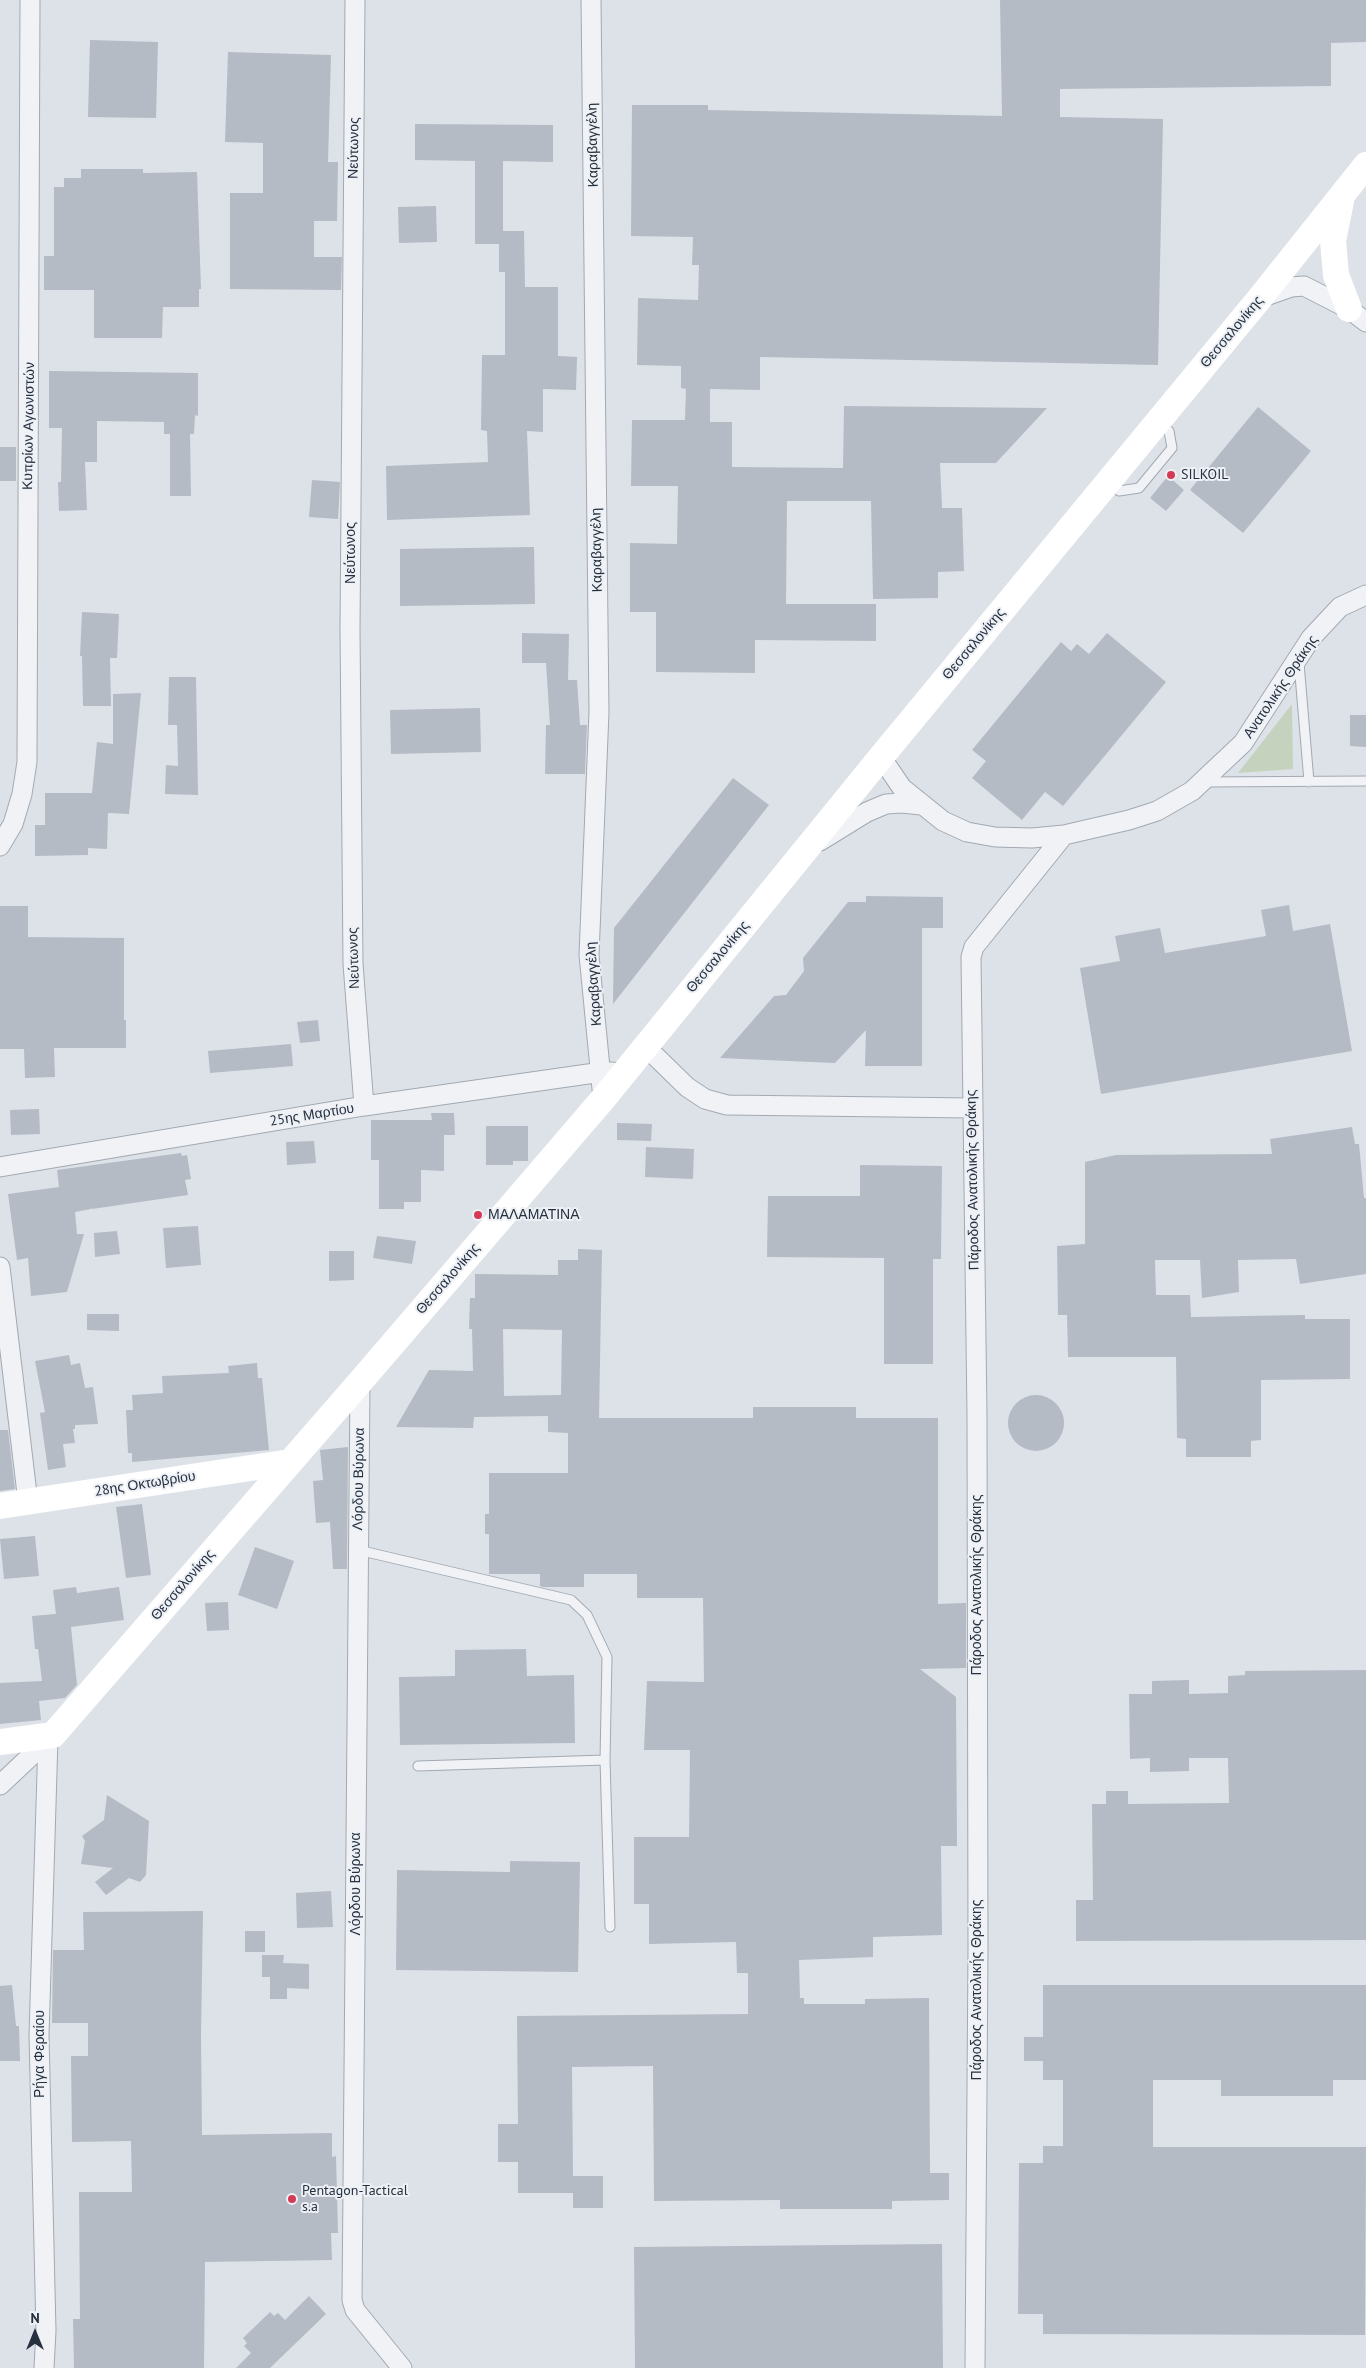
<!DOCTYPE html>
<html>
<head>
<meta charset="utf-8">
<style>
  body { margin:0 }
  #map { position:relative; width:1366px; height:2368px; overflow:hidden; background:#dde2e8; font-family:"PT Sans",sans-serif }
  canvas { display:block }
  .north { position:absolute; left:10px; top:2308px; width:50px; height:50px; -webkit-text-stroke:4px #edf1f6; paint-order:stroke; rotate:0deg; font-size:14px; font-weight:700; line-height:20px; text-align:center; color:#26303f }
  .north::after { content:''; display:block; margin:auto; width:18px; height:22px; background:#26303f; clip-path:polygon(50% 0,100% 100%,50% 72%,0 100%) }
</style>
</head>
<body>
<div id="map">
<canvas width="1366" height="2368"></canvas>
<div class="north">N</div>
</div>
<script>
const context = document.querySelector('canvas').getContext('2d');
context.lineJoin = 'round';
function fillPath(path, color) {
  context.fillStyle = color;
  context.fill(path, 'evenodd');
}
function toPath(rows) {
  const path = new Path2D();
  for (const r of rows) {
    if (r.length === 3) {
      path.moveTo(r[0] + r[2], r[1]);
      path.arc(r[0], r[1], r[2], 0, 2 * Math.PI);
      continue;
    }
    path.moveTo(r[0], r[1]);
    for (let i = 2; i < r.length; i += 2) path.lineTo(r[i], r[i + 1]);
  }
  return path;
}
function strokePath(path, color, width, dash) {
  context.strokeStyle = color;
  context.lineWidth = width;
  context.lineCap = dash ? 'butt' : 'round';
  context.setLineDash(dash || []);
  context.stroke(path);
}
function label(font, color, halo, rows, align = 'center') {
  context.font = font + ' "PT Sans",sans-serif';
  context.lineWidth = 4;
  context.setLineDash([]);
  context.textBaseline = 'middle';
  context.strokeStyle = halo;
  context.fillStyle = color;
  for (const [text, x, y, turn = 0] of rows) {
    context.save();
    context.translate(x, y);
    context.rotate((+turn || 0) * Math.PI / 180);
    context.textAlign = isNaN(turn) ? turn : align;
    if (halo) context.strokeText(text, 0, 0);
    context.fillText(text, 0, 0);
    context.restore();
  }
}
fillPath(toPath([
  [1292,704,1293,769,1238,773]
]), '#c4d2be');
fillPath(toPath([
  [1000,0,1366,0,1366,42,1331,43,1331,86,1060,89,1060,117,1163,119,1158,365,760,357,760,390,710,389,710,422,732,422,732,467,843,468,844,406,1047,408,996,463,940,463,942,508,962,508,964,571,938,572,938,598,873,599,871,501,787,501,786,604,876,604,876,641,755,640,755,673,656,672,656,612,630,612,630,543,677,544,678,486,631,486,632,420,685,420,686,389,681,388,681,366,637,365,638,298,698,300,699,265,692,265,693,237,631,236,632,105,708,105,708,110,1002,116],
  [90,40,158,42,156,118,88,117],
  [228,52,331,55,328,162,338,162,337,221,314,221,314,257,342,257,341,290,230,289,230,193,263,193,263,143,225,142],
  [415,124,553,125,553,162,503,161,503,231,524,231,525,287,558,287,558,356,577,357,576,390,543,389,543,432,527,431,530,515,387,520,386,466,488,462,487,431,481,430,482,355,505,355,505,272,499,272,499,244,475,244,475,161,415,160],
  [81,169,143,169,143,173,197,172,201,289,199,289,199,307,163,307,162,338,94,338,94,290,44,290,44,256,54,256,54,187,64,187,64,178,81,178],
  [436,206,437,242,399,243,398,207],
  [49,371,198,373,198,416,195,415,194,434,190,434,191,496,170,496,170,434,164,434,164,422,97,421,97,462,85,462,87,510,59,511,58,482,61,482,62,428,49,428],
  [1258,407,1311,451,1243,533,1190,490],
  [0,447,16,447,16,481,0,481],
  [1168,476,1184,490,1166,511,1150,498],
  [312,480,340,482,338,519,309,517],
  [534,547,535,604,400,606,400,549],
  [82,612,119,614,117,658,110,658,111,706,83,706,82,656,80,656],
  [522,633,569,634,568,680,577,680,580,725,587,725,585,774,545,774,546,725,550,725,546,663,522,663],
  [1107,633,1166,682,1063,806,1045,792,1022,820,972,778,986,761,972,750,1061,642,1071,651,1077,644,1089,654],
  [169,677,196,677,198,795,165,794,166,765,178,766,177,725,168,725],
  [141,693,129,814,108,813,107,849,88,848,88,855,35,856,35,825,45,825,45,793,92,793,97,742,113,744,113,694],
  [480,708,481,752,391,754,390,710],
  [1350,715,1366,715,1366,747,1350,746],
  [733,778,769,805,613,1004,614,928],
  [866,896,943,897,943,928,922,928,922,1066,865,1066,866,1030,835,1063,720,1058,774,996,786,995,804,971,803,958,848,902,866,902],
  [1289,905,1293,931,1330,924,1352,1051,1101,1094,1080,968,1120,961,1115,936,1160,928,1165,953,1266,936,1261,910],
  [0,906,28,906,28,937,124,938,124,1020,126,1020,126,1048,54,1048,55,1077,25,1078,24,1049,0,1049],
  [318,1020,320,1041,300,1043,297,1022],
  [291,1044,293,1066,210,1073,208,1051],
  [39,1109,40,1134,11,1135,10,1110],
  [431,1113,454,1113,455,1135,444,1135,444,1171,421,1170,421,1202,404,1202,404,1209,379,1209,379,1160,371,1160,371,1120,432,1120],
  [617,1123,652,1124,651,1141,617,1140],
  [486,1126,528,1126,528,1161,513,1161,513,1165,486,1165],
  [1352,1127,1355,1144,1359,1144,1364,1198,1366,1198,1366,1274,1300,1284,1296,1259,1238,1260,1239,1292,1202,1298,1200,1260,1155,1260,1156,1295,1190,1295,1191,1317,1305,1315,1305,1319,1350,1319,1350,1379,1261,1380,1261,1440,1251,1441,1251,1457,1186,1457,1186,1439,1177,1438,1176,1357,1068,1357,1067,1315,1058,1315,1057,1246,1085,1244,1085,1162,1116,1155,1272,1154,1270,1139],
  [314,1141,316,1163,287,1165,286,1142],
  [646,1147,694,1149,693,1179,645,1177],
  [181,1153,182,1156,187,1155,191,1179,185,1180,188,1195,92,1209,92,1207,91,1209,75,1212,77,1234,84,1234,67,1292,31,1296,28,1258,17,1260,8,1194,59,1187,57,1170],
  [860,1165,942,1166,941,1259,933,1259,933,1364,884,1364,884,1258,767,1257,768,1196,860,1196],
  [198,1226,201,1265,166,1268,163,1228],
  [117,1231,120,1254,95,1257,94,1233],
  [377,1236,416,1241,412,1264,373,1258],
  [578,1249,602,1250,599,1418,753,1418,753,1407,856,1407,856,1418,938,1418,938,1604,966,1603,966,1668,920,1669,956,1697,957,1846,941,1846,942,1935,873,1937,873,1957,799,1960,800,1998,804,1998,804,2004,865,2004,865,1999,929,1998,930,2173,949,2173,949,2200,892,2201,892,2209,780,2209,780,2200,654,2201,653,2066,572,2067,573,2176,603,2176,603,2208,573,2208,573,2193,518,2193,518,2162,498,2162,498,2124,518,2124,517,2016,748,2014,748,1973,737,1973,736,1942,649,1944,649,1904,634,1904,634,1837,689,1837,690,1750,644,1750,647,1681,704,1682,703,1598,637,1598,637,1574,584,1574,584,1587,543,1587,540,1586,540,1574,489,1574,489,1534,485,1534,485,1514,489,1514,489,1473,568,1473,568,1433,548,1432,548,1416,474,1417,473,1428,396,1427,429,1370,473,1371,472,1329,469,1329,470,1298,475,1298,475,1274,558,1275,558,1260,578,1260],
  [503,1329,562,1330,561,1395,504,1396],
  [329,1251,354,1251,354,1280,329,1281],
  [87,1314,119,1314,119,1331,87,1330],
  [69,1355,71,1365,80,1363,85,1388,93,1387,98,1424,75,1425,75,1429,73,1429,75,1443,63,1444,66,1467,48,1470,40,1413,45,1412,35,1361],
  [257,1363,258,1378,262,1378,269,1450,132,1462,132,1453,128,1453,126,1410,133,1410,132,1395,163,1393,162,1376,229,1373,228,1366],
  [1036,1423,28],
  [0,1430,8,1430,15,1489,0,1491],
  [348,1447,347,1569,333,1569,330,1522,316,1523,313,1481,323,1480,320,1450],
  [142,1504,151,1575,126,1578,116,1507],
  [35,1536,39,1576,4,1579,0,1539],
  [255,1547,294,1561,277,1609,238,1595],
  [76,1587,77,1593,119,1587,124,1620,71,1627,77,1685,65,1698,39,1701,41,1720,0,1724,0,1683,42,1681,38,1649,35,1649,32,1616,56,1614,53,1590],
  [228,1602,229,1630,207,1631,205,1603],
  [526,1649,527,1676,574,1675,575,1743,400,1745,399,1677,455,1676,455,1650],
  [1366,1670,1366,1940,1076,1941,1076,1900,1093,1900,1092,1804,1106,1804,1106,1791,1128,1791,1128,1804,1229,1803,1228,1758,1189,1758,1189,1771,1150,1772,1150,1758,1130,1759,1129,1694,1152,1694,1152,1681,1189,1680,1189,1694,1228,1693,1228,1676,1245,1675,1245,1671],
  [107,1795,149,1821,146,1875,140,1882,129,1878,106,1895,95,1882,113,1868,81,1864,85,1841,82,1836,104,1820],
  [510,1861,580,1862,578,1972,396,1970,397,1870,510,1872],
  [331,1891,333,1927,297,1928,296,1893],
  [203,1911,201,2036,202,2135,332,2133,332,2157,336,2156,338,2233,331,2233,332,2260,205,2262,204,2368,74,2368,73,2319,80,2319,79,2192,132,2192,131,2141,72,2142,71,2056,88,2056,88,2023,52,2023,53,1950,84,1950,83,1912],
  [245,1931,265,1931,265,1952,245,1952],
  [262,1955,284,1955,283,1963,309,1964,309,1989,287,1988,287,1999,270,1999,270,1977,262,1977],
  [12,1985,16,2026,19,2026,20,2061,0,2061,0,1986],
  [1043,1985,1366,1985,1366,2080,1333,2080,1333,2096,1221,2096,1221,2080,1153,2080,1153,2147,1366,2147,1365,2335,1043,2334,1043,2314,1018,2314,1019,2163,1043,2163,1043,2146,1063,2146,1063,2080,1043,2080,1043,2061,1024,2061,1024,2037,1043,2037],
  [942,2244,943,2368,635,2368,634,2247],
  [309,2296,326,2314,270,2368,236,2368,251,2353,244,2346,247,2343,243,2338,270,2312,274,2316,278,2313,285,2320]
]), '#b4bbc5');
const lane = toPath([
  [1119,491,1139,488,1172,448,1169,431],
  [1299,663,1309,782],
  [1204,782,1366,781],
  [358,1550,571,1600,587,1615,607,1657,605,1760,610,1927],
  [418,1766,605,1760]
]);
const street = toPath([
  [355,0,350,629,353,964,364,1106],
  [591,0,599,712,589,955,603,1099],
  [1260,298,1291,287,1304,286,1349,309,1366,322],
  [881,757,902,788,943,821,967,832,995,837,1032,838,1064,835,1129,820,1157,811,1192,791,1243,743,1311,638,1340,607,1366,595],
  [820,841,867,812,886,804,902,803,921,805],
  [0,846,13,824,22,794,27,762,30,0],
  [645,1046,687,1087,705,1099,727,1105,972,1108],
  [0,1167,364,1106,602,1072,613,1072],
  [0,1267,28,1502],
  [360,1382,352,2300,355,2310,402,2368],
  [0,1785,53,1735],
  [44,2368,46,2331,39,2035,48,1739],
  [975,2368,978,1949,977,1416,971,957,974,947,1064,835]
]);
strokePath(lane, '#a2a9b2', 11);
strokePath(street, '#a2a9b2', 21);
strokePath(lane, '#f0f2f6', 9);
strokePath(street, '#f0f2f6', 19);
strokePath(toPath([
  [1341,201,1333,241,1336,275,1349,309],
  [0,1506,290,1462],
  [0,1742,53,1735,360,1382,603,1099,881,757,1260,298,1366,165]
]), '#fff', 26);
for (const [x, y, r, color] of [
  [1171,475,5,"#d53a55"],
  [478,1215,5,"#d53a55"],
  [292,2199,5,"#d53a55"]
]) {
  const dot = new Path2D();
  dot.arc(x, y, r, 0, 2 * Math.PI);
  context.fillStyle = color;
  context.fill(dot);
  strokePath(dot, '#edf1f6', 2);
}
label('14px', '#26303f', '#edf1f6', [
  ["Καραβαγγέλη",593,145,-91],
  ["Νεύτωνος",354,148,-89],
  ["Θεσσαλονίκης",1232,332,-50],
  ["Κυπρίων Αγωνιστών",29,426,-89],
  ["Καραβαγγέλη",597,550,-91],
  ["Νεύτωνος",351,553,-90],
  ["Θεσσαλονίκης",974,644,-50],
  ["Ανατολικής Θράκης",1281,687,-56],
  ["Θεσσαλονίκης",718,957,-50],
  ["Νεύτωνος",354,958,-92],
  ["Καραβαγγέλη",594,984,-94],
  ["25ης Μαρτίου",312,1115,-9],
  ["Πάροδος Ανατολικής Θράκης",973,1180,-91],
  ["Θεσσαλονίκης",448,1279,-49],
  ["Λόρδου Βύρωνα",359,1479,-89],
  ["28ης Οκτωβρίου",145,1484,-9],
  ["Θεσσαλονίκης",183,1585,-49],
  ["Πάροδος Ανατολικής Θράκης",977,1585,-90],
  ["Λόρδου Βύρωνα",356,1884,-90],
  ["Πάροδος Ανατολικής Θράκης",977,1990,-90],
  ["Ρήγα Φεραίου",40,2054,-90]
]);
label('14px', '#26303f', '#edf1f6', [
  ["SILKOIL",1181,475],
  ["ΜΑΛΑΜΑΤΙΝΑ",488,1215],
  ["Pentagon-Tactical",302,2191],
  ["s.a",302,2207]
], 'left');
</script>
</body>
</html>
